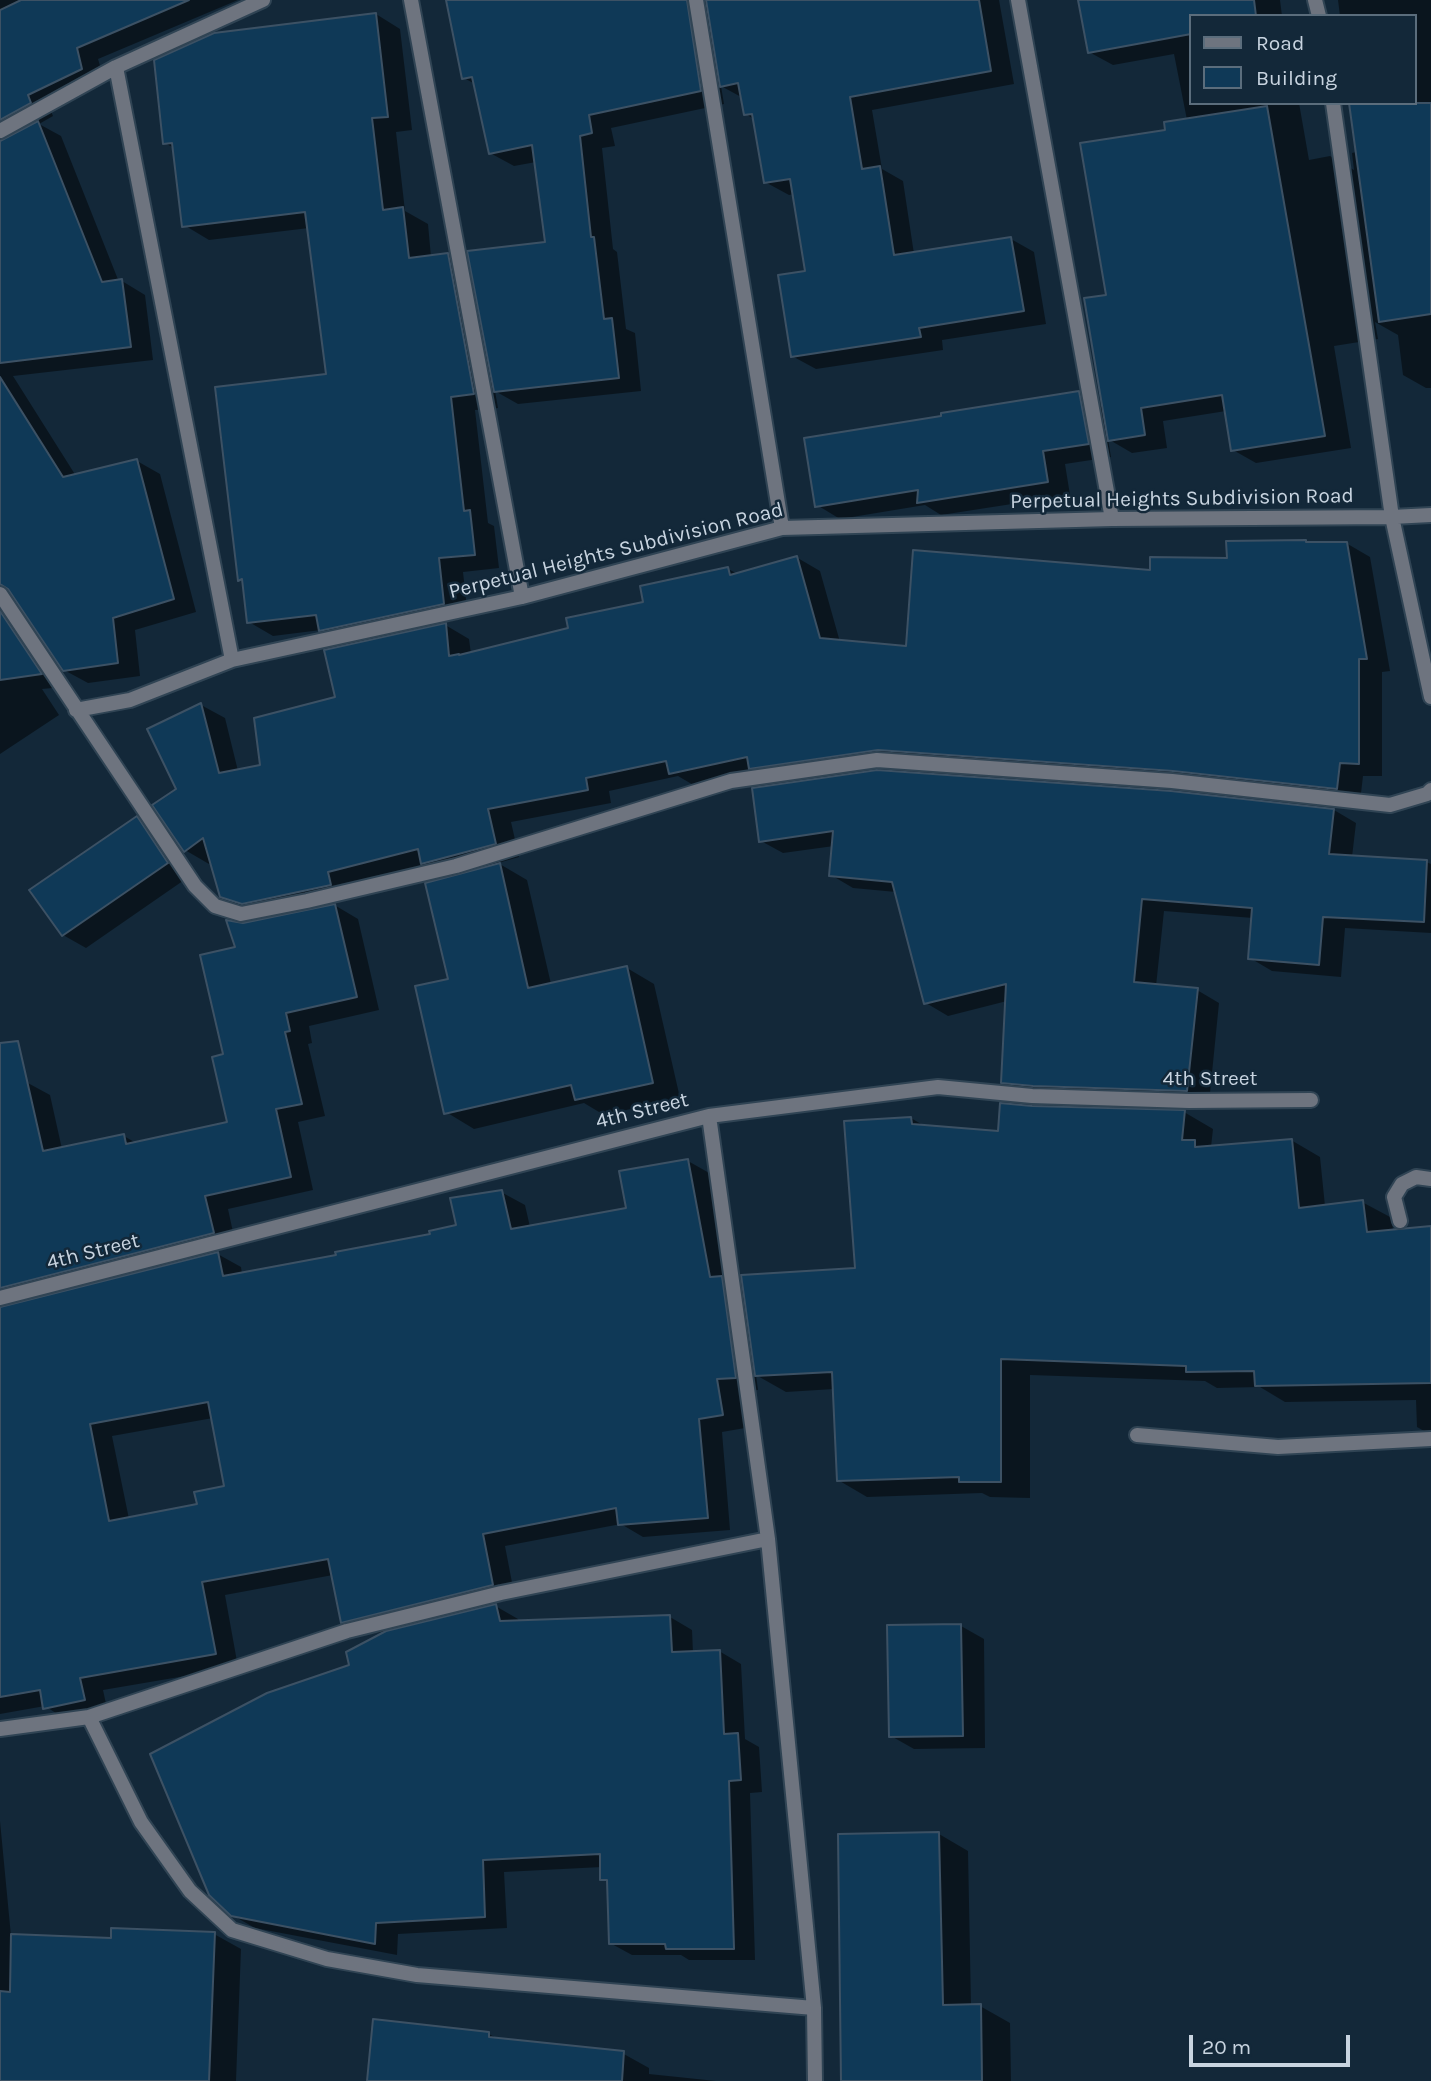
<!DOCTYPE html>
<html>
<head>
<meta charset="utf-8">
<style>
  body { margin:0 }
  #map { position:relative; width:1431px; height:2081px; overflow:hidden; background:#132839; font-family:Karla,sans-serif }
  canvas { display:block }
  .legend { position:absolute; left:1189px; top:14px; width:228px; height:91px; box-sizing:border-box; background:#132839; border:2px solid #5b6d7c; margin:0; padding:9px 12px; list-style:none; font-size:21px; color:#c8d4e0 }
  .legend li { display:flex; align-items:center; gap:14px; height:35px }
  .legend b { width:35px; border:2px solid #5b6d7c }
  .scale { position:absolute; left:1189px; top:2035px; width:161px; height:32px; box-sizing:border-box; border:4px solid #c8d4e0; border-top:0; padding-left:9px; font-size:21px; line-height:24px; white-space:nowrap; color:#c8d4e0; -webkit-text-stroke:5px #132839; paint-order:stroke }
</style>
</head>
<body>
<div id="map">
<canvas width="1431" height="2081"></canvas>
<ul class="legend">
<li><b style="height:9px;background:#6e747f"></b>Road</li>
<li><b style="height:19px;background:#0f3957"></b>Building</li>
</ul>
<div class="scale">20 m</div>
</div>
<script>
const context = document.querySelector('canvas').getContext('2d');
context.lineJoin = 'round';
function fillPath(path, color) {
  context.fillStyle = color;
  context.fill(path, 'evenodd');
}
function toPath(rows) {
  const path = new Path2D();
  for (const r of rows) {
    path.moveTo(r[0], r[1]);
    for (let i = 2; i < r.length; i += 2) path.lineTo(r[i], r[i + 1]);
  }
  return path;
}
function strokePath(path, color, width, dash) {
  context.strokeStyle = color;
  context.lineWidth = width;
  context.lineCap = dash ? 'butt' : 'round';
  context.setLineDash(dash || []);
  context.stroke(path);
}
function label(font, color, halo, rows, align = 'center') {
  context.font = font + ' Karla,sans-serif';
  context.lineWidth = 5;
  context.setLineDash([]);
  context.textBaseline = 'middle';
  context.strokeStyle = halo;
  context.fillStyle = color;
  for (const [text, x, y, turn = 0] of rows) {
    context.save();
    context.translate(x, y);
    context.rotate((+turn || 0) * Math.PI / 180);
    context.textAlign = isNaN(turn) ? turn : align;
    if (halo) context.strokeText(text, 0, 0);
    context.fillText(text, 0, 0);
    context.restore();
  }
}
fillPath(toPath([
  [0,0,238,0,98,59,105,82,50,109,53,116,39,124,61,136,119,282,122,281,145,295,153,360,13,376,76,476,137,461,160,474,196,612,135,630,140,676,88,683,64,670,18,600,14,604,63,687,42,689,59,715,0,754],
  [448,0,999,0,1014,84,872,110,882,169,903,181,914,254,1011,239,1034,252,1046,324,942,340,943,350,816,369,792,356,807,273,795,194,789,195,765,182,755,120,746,114,743,98,721,86,724,104,611,128,615,146,602,148,613,249,617,252,626,329,635,333,641,391,518,404,495,391,498,408,475,410,488,523,494,526,499,568,463,572,468,618,442,623,469,639,471,654,570,630,645,604,728,569,738,574,796,557,820,571,840,642,908,648,1152,572,1229,560,1305,541,1310,544,1346,543,1370,557,1390,671,1382,672,1382,776,1363,776,1360,802,903,763,695,786,678,776,609,791,611,803,511,822,519,857,498,863,527,880,551,984,627,968,654,984,680,1098,604,1115,584,1103,474,1129,446,1112,450,980,449,878,427,866,351,885,354,899,331,903,358,919,379,1010,309,1026,312,1043,308,1044,325,1116,298,1122,313,1190,228,1209,236,1246,214,1252,241,1267,242,1274,432,1236,459,1227,501,1192,525,1205,530,1227,628,1209,688,1161,711,1174,732,1284,745,1292,857,1269,911,1118,926,1127,1000,1133,1032,1107,1184,1112,1213,1129,1211,1147,1291,1140,1320,1157,1325,1206,1362,1202,1392,1218,1393,1232,1431,1228,1431,1435,1417,1427,1416,1400,1285,1402,1260,1387,1217,1388,1205,1381,1030,1375,1030,1498,990,1497,982,1493,867,1497,838,1480,834,1389,786,1392,756,1375,758,1390,739,1391,745,1428,722,1432,730,1530,643,1537,621,1524,505,1546,515,1598,492,1604,518,1619,519,1622,670,1617,692,1630,693,1653,719,1651,741,1664,745,1739,759,1747,762,1792,750,1793,755,1960,689,1960,681,1955,632,1955,610,1943,609,1883,602,1879,602,1867,504,1872,507,1928,398,1934,397,1955,255,1928,232,1915,351,1666,393,1630,365,1635,342,1622,333,1575,225,1595,238,1667,103,1690,108,1713,68,1721,45,1706,0,1714,0,1330,28,1303,1,1287,0,1283,0,1087,26,1082,50,1095,62,1149,124,1136,136,1143,229,1123,225,1056,237,949,243,925,273,919,246,910,222,896,212,862,209,864,185,850,178,789,201,705,225,718,238,771,265,766,337,698,349,646,321,630,273,636,249,622,244,581,241,579,328,376,309,228,209,240,184,225,174,148,165,143,376,14,400,29,412,130,396,132,405,211,428,224,431,257,448,255,473,269,547,244,536,162,514,166,490,153,475,84,464,78],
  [213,1418,226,1488,199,1505,129,1519,112,1436],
  [1080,0,1280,0,1282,16,1191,16,1191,103,1299,103,1309,160,1330,156,1354,170,1352,153,1360,151,1415,103,1415,16,1340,16,1338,0,1431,0,1431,388,1426,388,1403,375,1398,335,1375,322,1378,339,1334,346,1351,448,1256,463,1233,450,1226,411,1163,421,1167,448,1132,453,1108,439,1111,457,1065,464,1070,495,941,515,925,505,840,519,817,505,1079,393,1104,408,1108,296,1167,131,1187,120,1174,54,1113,65,1089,52],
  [754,789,1334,810,1356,823,1352,857,1426,862,1431,864,1431,933,1345,928,1341,977,1272,971,1250,958,1253,918,1164,911,1156,986,1197,990,1219,1003,1209,1103,1025,1095,1003,1082,1007,1001,948,1016,926,1003,896,892,853,888,831,875,834,846,783,853,761,841],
  [137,818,160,831,190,876,86,948,63,935],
  [961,1626,984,1639,985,1748,914,1749,891,1736],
  [0,1821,11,1936,112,1940,214,1934,241,1949,236,2081,0,2081],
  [939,1834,968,1851,971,2006,980,2006,1010,2023,1011,2081,843,2081],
  [489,2034,500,2040,622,2053,649,2068,649,2074,716,2081,369,2081]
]), '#0007');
const building = toPath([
  [21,0,189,0,77,48,82,69,28,95,31,103,0,120,0,10,21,0],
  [446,0,687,0,701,91,589,115,592,133,580,136,591,237,594,237,604,319,612,318,619,378,494,392,467,251,545,242,532,145,489,154,472,77,462,79,446,0],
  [706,0,979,0,991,71,850,97,862,169,880,166,894,255,1011,237,1024,311,919,328,921,337,791,357,778,275,805,271,790,179,764,183,752,114,744,115,738,83,720,87,706,0],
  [1078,0,1254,0,1256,16,1191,16,1191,34,1088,53,1078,0],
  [376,13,388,117,372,118,383,210,403,207,409,258,448,253,474,394,451,397,464,511,470,510,475,555,439,558,444,604,319,631,316,615,247,623,242,579,238,581,215,387,326,374,305,212,182,227,172,143,163,144,154,60,214,33,376,13],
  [1349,103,1431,103,1431,314,1379,322,1349,103],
  [1267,106,1325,436,1231,451,1222,395,1141,408,1145,435,1108,441,1084,298,1106,295,1080,143,1165,130,1164,122,1267,106],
  [38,121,102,282,122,279,131,347,0,363,0,141,38,121],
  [0,377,63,477,137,459,174,599,113,618,118,663,63,671,8,589,0,584,0,377],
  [1079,391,1089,444,1043,451,1048,482,917,503,918,490,815,507,804,438,941,416,941,413,1079,391],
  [1306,540,1306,542,1347,542,1367,659,1359,659,1359,764,1340,763,1337,789,1173,771,878,750,749,769,747,757,669,774,666,761,586,778,588,790,488,809,496,844,421,864,418,849,328,872,331,885,242,904,220,897,203,838,184,852,152,805,176,789,147,729,201,703,219,773,260,765,254,718,335,697,324,650,446,623,449,656,459,654,459,655,568,628,566,618,643,602,640,586,728,567,730,575,797,556,820,638,906,646,913,550,1150,570,1150,557,1227,558,1226,541,1306,540],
  [0,611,42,674,0,680,0,611],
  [877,770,1171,791,1334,809,1329,854,1427,860,1424,922,1323,917,1319,965,1248,959,1252,908,1142,899,1134,982,1198,988,1187,1091,1033,1086,1001,1083,1006,984,924,1004,892,882,829,876,833,831,759,842,752,788,877,770],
  [137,816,168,863,62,936,29,890,137,816],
  [500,863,528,988,627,966,653,1083,575,1100,571,1085,444,1114,415,986,448,979,425,883,500,863],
  [335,904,357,997,286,1013,290,1031,285,1032,302,1104,276,1109,291,1177,205,1196,214,1233,0,1288,0,1043,18,1041,43,1151,124,1134,126,1144,227,1122,212,1057,223,1054,200,955,235,947,226,920,243,923,335,904],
  [1000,1103,1032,1106,1185,1110,1182,1140,1195,1140,1195,1147,1292,1139,1299,1208,1363,1200,1367,1232,1431,1226,1431,1383,1255,1386,1254,1371,1186,1372,1186,1366,1001,1359,1001,1482,959,1482,959,1477,837,1481,832,1372,755,1376,741,1275,855,1268,844,1121,911,1117,912,1124,998,1131,1000,1103],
  [688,1159,710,1277,722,1276,736,1378,717,1379,723,1415,699,1419,708,1518,618,1525,616,1508,483,1534,493,1585,341,1623,328,1559,202,1582,216,1654,80,1678,85,1700,43,1709,40,1690,0,1697,0,1307,218,1252,223,1276,336,1255,335,1252,430,1234,429,1231,456,1225,450,1198,502,1190,511,1229,626,1208,619,1171,688,1159],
  [208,1402,224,1486,194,1492,197,1504,109,1521,90,1424,208,1402],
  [496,1604,500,1621,670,1615,672,1652,720,1650,724,1734,738,1733,741,1780,729,1781,734,1949,666,1949,665,1944,609,1944,607,1880,600,1880,600,1854,483,1860,485,1917,376,1923,375,1944,231,1916,209,1895,150,1754,267,1693,349,1665,346,1652,386,1631,496,1604],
  [961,1624,963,1736,889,1737,887,1625,961,1624],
  [939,1832,943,2005,981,2004,982,2081,841,2081,838,1834,939,1832],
  [111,1928,215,1932,209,2081,0,2081,0,1991,10,1992,11,1934,111,1938,111,1928],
  [373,2019,489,2032,489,2037,624,2051,622,2081,367,2081,373,2019]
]);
fillPath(building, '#0f3957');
strokePath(building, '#3c5164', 2);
const lane = toPath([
  [1400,1221,1394,1197,1402,1184,1416,1177,1431,1179],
  [1137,1435,1278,1447,1431,1439]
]);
const street = toPath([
  [411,0,522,597],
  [696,0,782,528],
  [1018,0,1112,519],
  [1315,0,1319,16],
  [116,67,232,660],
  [1333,103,1392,517,1431,697],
  [0,131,116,67,263,0],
  [0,594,195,886,215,906,241,914,307,901,456,866,731,781,877,760,1172,781,1390,805,1427,794,1431,790],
  [76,710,130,700,232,660,522,597,782,528,1112,519,1392,517,1431,515],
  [709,1116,768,1539,814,2008,815,2081],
  [0,1298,709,1116,938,1087,1032,1096,1189,1101,1311,1100],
  [89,1717,347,1631,501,1593,768,1539],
  [0,1729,89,1717,141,1822,190,1891,232,1930,327,1959,417,1975,814,2008]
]);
strokePath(lane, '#304454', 18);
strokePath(street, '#304454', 18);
strokePath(lane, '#6e747f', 14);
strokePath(street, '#6e747f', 14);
label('21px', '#c8d4e0', '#132839', [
  ["Perpetual Heights Subdivision Road",1182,499,-1],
  ["Perpetual Heights Subdivision Road",616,551,-14],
  ["4th Street",1210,1079],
  ["4th Street",642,1111,-14],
  ["4th Street",93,1252,-14]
]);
</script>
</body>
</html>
